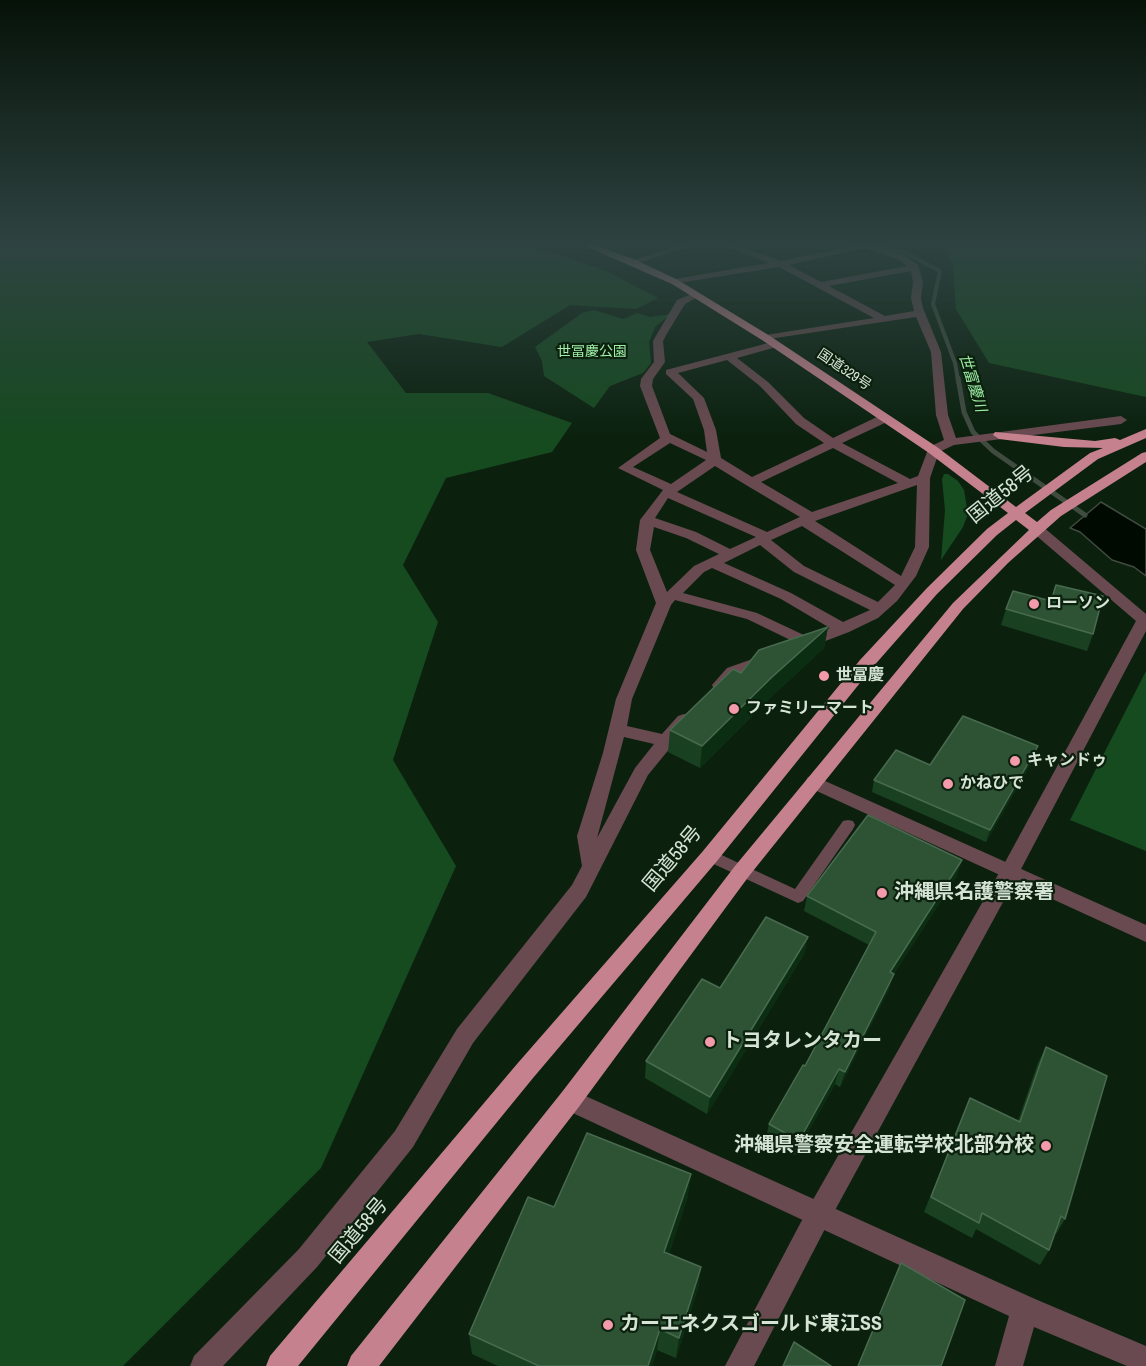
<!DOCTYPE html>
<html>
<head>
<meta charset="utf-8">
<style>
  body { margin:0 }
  canvas { display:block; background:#0b210e }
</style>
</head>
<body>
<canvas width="1146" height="1366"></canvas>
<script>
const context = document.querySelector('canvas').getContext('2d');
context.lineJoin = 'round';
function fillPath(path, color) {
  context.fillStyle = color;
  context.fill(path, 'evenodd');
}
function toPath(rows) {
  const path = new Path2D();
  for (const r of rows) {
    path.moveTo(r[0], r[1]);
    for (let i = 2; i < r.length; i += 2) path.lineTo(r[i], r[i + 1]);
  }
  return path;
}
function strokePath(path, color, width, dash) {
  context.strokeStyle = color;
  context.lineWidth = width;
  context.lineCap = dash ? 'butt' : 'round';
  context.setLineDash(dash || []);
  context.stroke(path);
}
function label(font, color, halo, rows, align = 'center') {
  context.font = font + ' "Archivo Narrow","Noto Sans JP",sans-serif';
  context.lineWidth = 4.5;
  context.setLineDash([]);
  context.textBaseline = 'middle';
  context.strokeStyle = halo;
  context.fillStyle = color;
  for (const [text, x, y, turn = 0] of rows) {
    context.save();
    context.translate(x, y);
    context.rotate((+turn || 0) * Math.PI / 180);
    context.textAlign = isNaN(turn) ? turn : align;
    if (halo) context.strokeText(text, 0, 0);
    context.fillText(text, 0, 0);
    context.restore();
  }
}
fillPath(toPath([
  [0,245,528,245,604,270,658,298,636,309,570,305,502,347,419,334,367,342,406,393,488,393,572,423,552,452,446,478,403,565,438,622,393,760,456,866,321,1168,123,1366,0,1366],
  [944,245,1146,245,1146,397,989,363,956,309,953,266],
  [594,310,623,319,637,313,650,317,671,314,655,327,649,342,651,363,643,373,610,386,594,408,544,376,542,361,535,347,582,313],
  [944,474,948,474,958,481,964,490,968,514,963,527,941,560,945,510,942,479],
  [1146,671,1146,851,1070,820]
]), '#164a1f');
const water = toPath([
  [1101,502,1146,529,1146,576,1134,567,1112,560,1080,532,1070,528,1101,502]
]);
fillPath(water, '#000a00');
strokePath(water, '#404b40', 1.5);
strokePath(toPath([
  [880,245,904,252,940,271,933,304,955,363,958,380]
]), '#404b40', 4);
strokePath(toPath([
  [958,378,964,412,973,432,993,451,1085,515]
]), '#404b40', 5);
fillPath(toPath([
  [848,820,853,821,855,825,853,829,803,901,798,903,705,860,703,856,705,852,710,851,715,852,795,889,843,821,848,820]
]), '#694a50');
fillPath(toPath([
  [681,245,693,245,636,264,628,262,681,245],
  [724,245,735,245,781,261,856,245,873,245,904,255,918,265,923,282,921,298,923,308,941,352,948,415,956,438,1121,416,1127,420,1121,424,954,445,939,452,930,478,929,547,916,576,897,601,878,618,849,632,807,648,747,619,675,600,671,605,632,699,627,726,662,734,678,716,684,714,690,716,693,720,648,775,586,897,473,1043,413,1147,317,1267,223,1366,190,1366,194,1356,299,1249,395,1131,457,1029,572,885,582,866,577,836,603,753,616,699,656,603,636,550,640,520,663,490,618,468,660,438,640,386,641,379,654,362,653,341,677,300,696,292,701,295,685,304,666,335,663,341,665,362,653,379,652,386,670,434,707,452,704,430,693,399,666,374,666,370,776,341,781,344,780,346,737,358,768,382,804,418,833,438,881,415,889,415,889,421,842,443,910,479,918,476,929,447,944,440,936,415,931,352,916,317,762,340,761,338,766,335,874,318,779,267,672,284,670,282,675,279,769,263,724,245],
  [865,248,898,259,907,266,821,282,789,265,865,248],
  [911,271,913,282,911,298,914,311,885,316,829,286,911,271],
  [727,360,760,386,796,424,824,443,752,477,721,458,716,430,704,398,678,373,727,360],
  [670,443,706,460,671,484,633,467,670,443],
  [833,448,898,483,812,512,761,482,833,448],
  [715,466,746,485,800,517,767,532,677,492,715,466],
  [917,485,915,547,901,576,815,521,917,485],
  [668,498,756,537,730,549,696,532,655,518,668,498],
  [802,526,895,585,878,602,804,566,771,540,802,526],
  [654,527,686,538,719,554,694,566,667,592,650,550,654,527],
  [760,545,794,572,870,610,843,622,791,593,724,563,760,545],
  [712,568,781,599,830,628,808,637,757,613,683,593,704,572,712,568],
  [624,737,654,744,635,768,597,838,624,737],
  [764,655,772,660,770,664,739,676,726,689,714,689,712,685,727,668,764,655],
  [814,776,1146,925,1146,942,808,787,805,782,808,777,814,776],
  [570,1089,1035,1299,1146,1346,1146,1366,1127,1366,1034,1327,1023,1366,995,1366,1009,1316,562,1108,558,1100,562,1092,570,1089]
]), '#694a50');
fillPath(toPath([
  [1037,525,1042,526,1146,614,1146,631,1020,871,828,1223,754,1366,725,1366,810,1205,1003,866,1136,621,1032,532,1030,529,1037,525]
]), '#694a50');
fillPath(toPath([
  [583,245,594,245,636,260,678,280,770,336,937,447,1016,507,1090,453,1103,448,1064,447,999,439,993,435,995,432,1095,441,1115,438,1120,440,1146,429,1146,438,1098,459,1025,513,1037,522,1051,510,1142,453,1146,452,1146,462,1061,516,1008,563,963,609,749,876,578,1108,379,1366,347,1366,351,1356,562,1092,735,866,953,603,1029,530,1016,520,997,535,937,594,872,668,717,861,533,1078,298,1366,266,1366,270,1356,517,1064,703,851,860,660,927,588,987,529,1008,513,929,453,762,340,672,284,583,245]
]), '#c6818e');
fillPath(toPath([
  [1006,609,1093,634,1087,651,1001,625],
  [828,627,824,648,769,699,700,768,668,752,670,730,741,673],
  [1034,758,986,842,872,792,874,780,930,765],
  [957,876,893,975,889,989,840,1087,835,1084,795,1155,766,1138,769,1124,805,1066,869,945,804,911,807,896],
  [808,937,804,954,707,1114,645,1078,646,1061,720,988],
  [1046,1047,1065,1219,1056,1234,1055,1233,1049,1250,1040,1265,976,1229,972,1238,924,1212,963,1114,1018,1121,1038,1063],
  [688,1196,669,1253,701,1267,698,1288,676,1358,657,1350,652,1366,498,1366,472,1354,469,1334]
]), '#194121');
fillPath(toPath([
  [828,627,824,648,769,699,700,768,702,746,772,677],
  [1038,746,1034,758,986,842,990,830],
  [962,860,957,876,893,975,889,989,840,1087,845,1072,890,972],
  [808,937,804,954,707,1114,710,1097],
  [839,1069,835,1084,795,1155,799,1141],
  [691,1174,688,1196,662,1273,664,1252],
  [701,1267,698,1288,676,1358,679,1338],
  [660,1329,657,1350,652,1366,648,1366]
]), '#0b2d11');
const building = toPath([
  [1056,585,1103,596,1093,634,1006,609,1013,591,1051,601,1056,585],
  [828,627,772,677,702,746,670,730,733,669,741,673,759,650,828,627],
  [963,716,1038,746,990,830,874,780,896,750,930,765,963,716],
  [868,815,962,860,890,972,894,974,845,1072,839,1069,799,1141,769,1124,803,1065,805,1066,876,932,807,896,868,815],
  [766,917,808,937,710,1097,646,1061,702,979,720,988,766,917],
  [1046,1047,1107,1076,1065,1219,1061,1216,1049,1250,982,1213,979,1223,931,1197,970,1098,1020,1122,1046,1047],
  [587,1133,691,1174,664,1252,701,1267,679,1338,660,1329,648,1366,539,1366,469,1334,528,1197,554,1207,587,1133],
  [901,1263,965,1300,941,1366,858,1366,901,1263],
  [794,1342,831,1366,783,1366,794,1342]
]);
fillPath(building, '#2e5334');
strokePath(building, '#486a4e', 1.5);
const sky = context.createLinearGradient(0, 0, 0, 436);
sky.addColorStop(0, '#061208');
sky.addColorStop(0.56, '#2e4341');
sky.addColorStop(1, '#2e434100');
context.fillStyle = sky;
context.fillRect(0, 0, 1146, 436);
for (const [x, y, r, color] of [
  [1034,604,6,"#f39aab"],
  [824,676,6,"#f39aab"],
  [734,709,6,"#f39aab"],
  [1015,761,6,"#f39aab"],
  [948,784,6,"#f39aab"],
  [882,893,6,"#f39aab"],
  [710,1042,6,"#f39aab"],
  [1046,1146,6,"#f39aab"],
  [608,1325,6,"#f39aab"]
]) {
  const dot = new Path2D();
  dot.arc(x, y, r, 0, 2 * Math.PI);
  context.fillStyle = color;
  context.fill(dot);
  strokePath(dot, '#0b210e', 2);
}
label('14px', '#a0eea7', '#0b210e', [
  ["世冨慶公園",592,352]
]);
label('14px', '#d6e4d6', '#0b210e', [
  ["国道329号",844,370,34]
]);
label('italic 15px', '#9deba5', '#0b210e', [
  ["世富慶川",972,383,73]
]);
label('bold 16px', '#d6e4d6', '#0b210e', [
  ["ローソン",1046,604],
  ["世冨慶",836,676],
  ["ファミリーマート",746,709],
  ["キャンドゥ",1027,761],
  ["かねひで",960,784]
], 'left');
label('20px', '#d6e4d6', '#0b210e', [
  ["国道58号",1001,495,-39],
  ["国道58号",673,859,-50],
  ["国道58号",359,1231,-50]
]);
label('bold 20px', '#d6e4d6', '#0b210e', [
  ["沖縄県名護警察署",894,893],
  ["トヨタレンタカー",722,1042],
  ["沖縄県警察安全運転学校北部分校",1034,1146,"right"],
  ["カーエネクスゴールド東江SS",620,1325]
], 'left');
</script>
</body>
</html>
